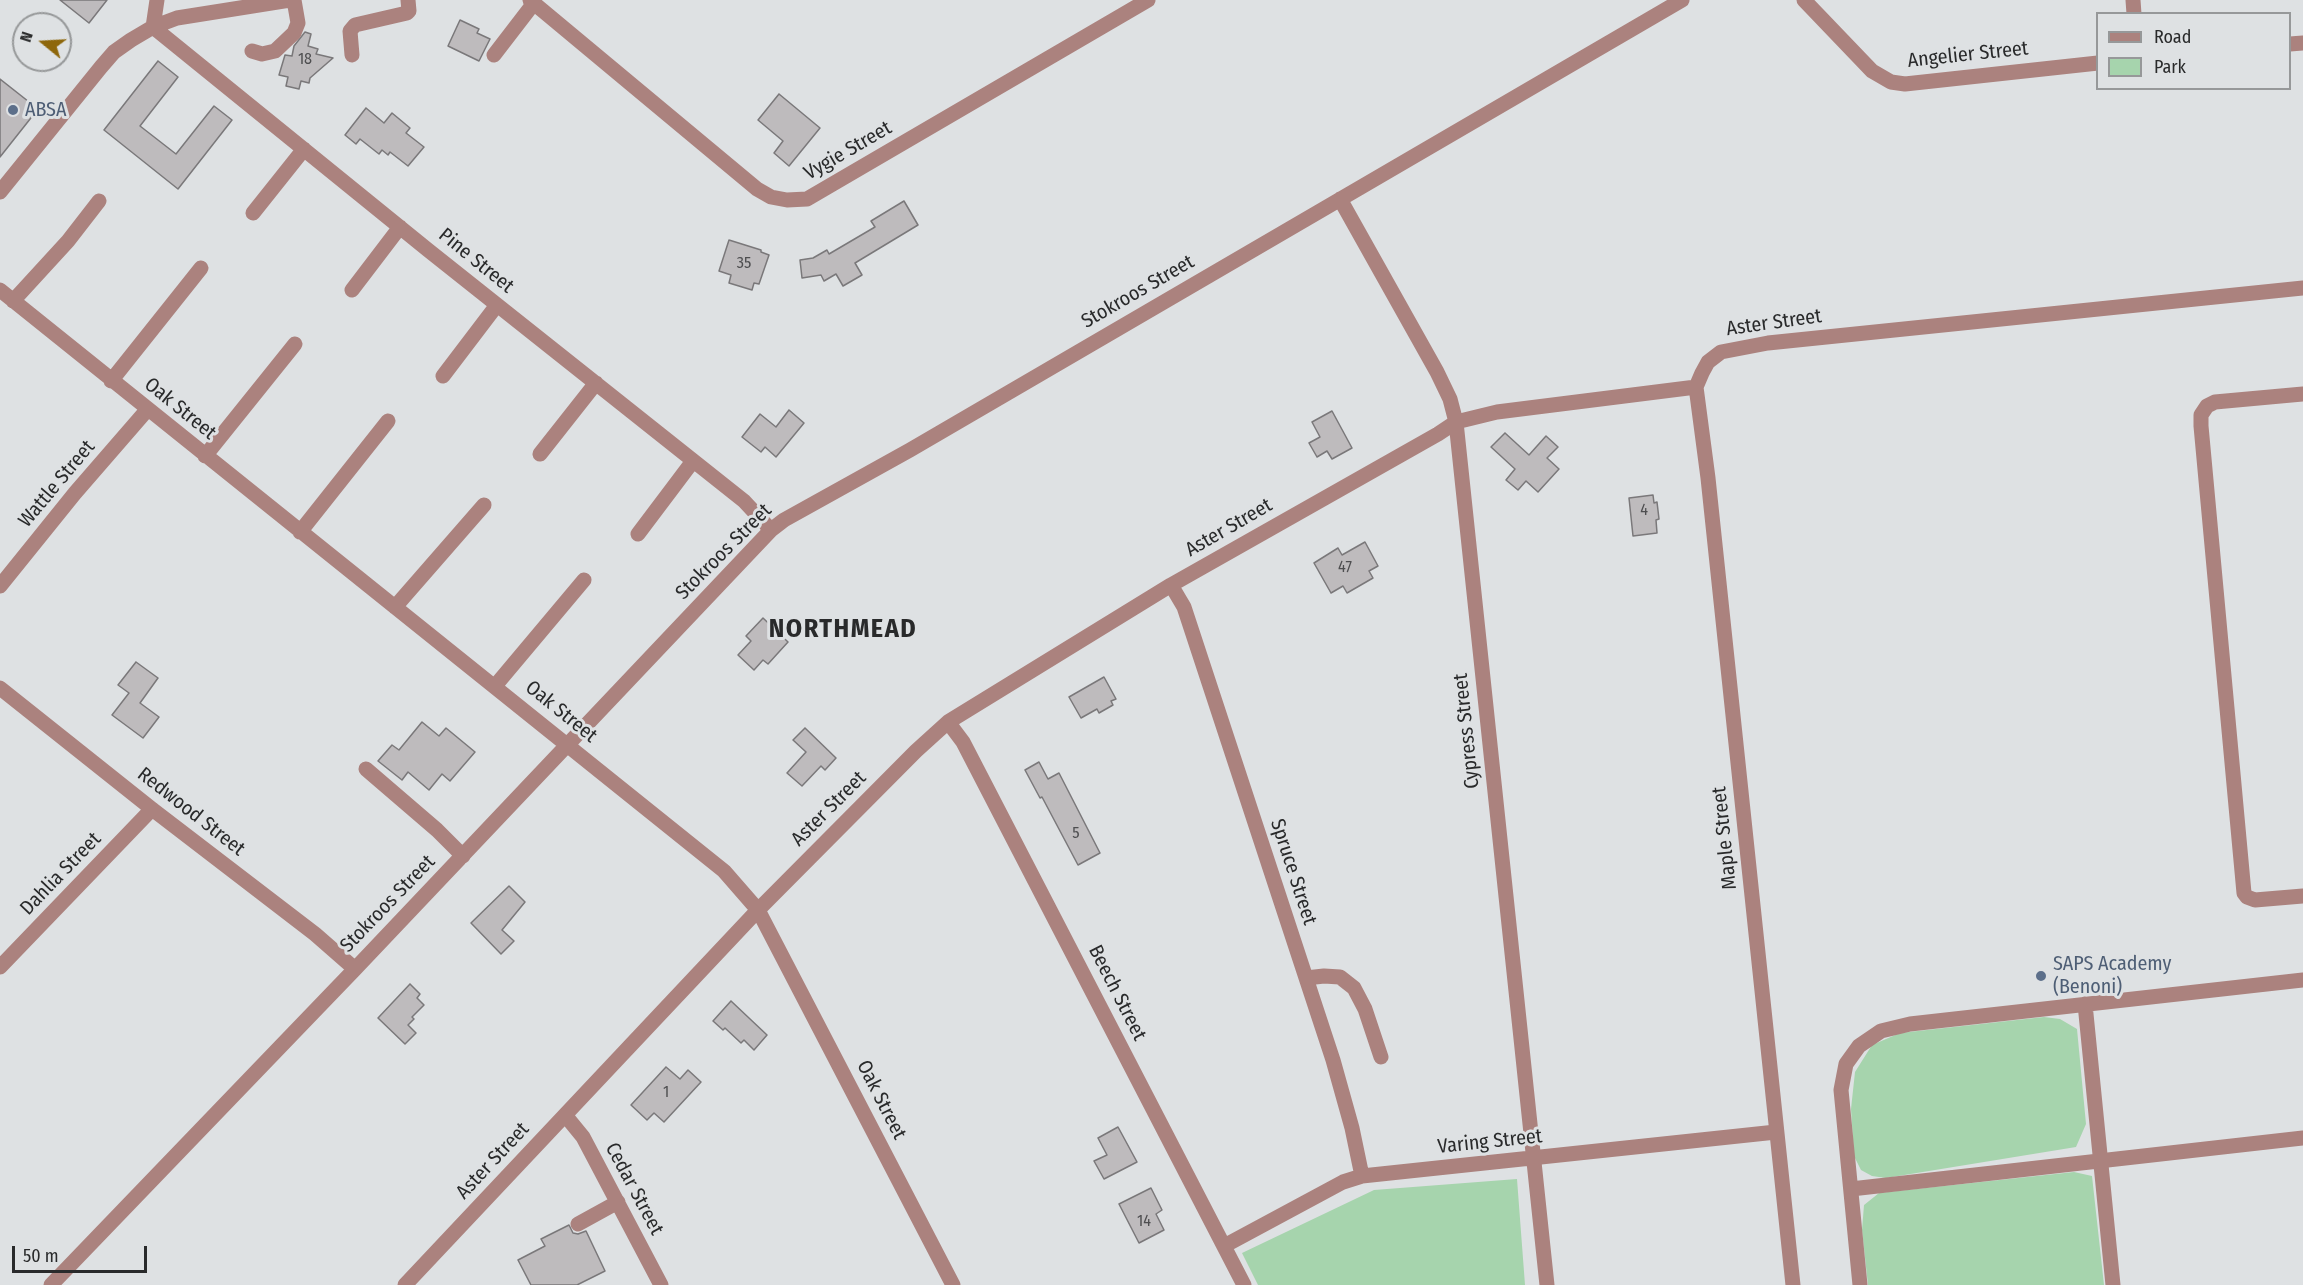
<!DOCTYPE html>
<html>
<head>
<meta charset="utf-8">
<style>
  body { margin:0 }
  #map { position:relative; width:2303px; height:1285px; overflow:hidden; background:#dee1e3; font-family:"Fira Sans Condensed",sans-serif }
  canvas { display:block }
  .legend { position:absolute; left:2096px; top:12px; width:195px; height:78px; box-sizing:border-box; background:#dee1e3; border:2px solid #969899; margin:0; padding:8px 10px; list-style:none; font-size:18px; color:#292a2b }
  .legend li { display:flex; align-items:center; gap:12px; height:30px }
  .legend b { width:30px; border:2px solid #969899 }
  .north { position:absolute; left:12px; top:12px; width:60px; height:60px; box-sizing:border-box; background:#dee1e3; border:2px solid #969899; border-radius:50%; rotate:288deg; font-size:16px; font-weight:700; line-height:24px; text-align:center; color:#292a2b }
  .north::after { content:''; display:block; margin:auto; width:21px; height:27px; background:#8e670b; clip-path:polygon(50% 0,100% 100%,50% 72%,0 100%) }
  .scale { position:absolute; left:12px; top:1246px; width:135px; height:27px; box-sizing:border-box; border:3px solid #292a2b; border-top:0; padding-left:8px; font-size:18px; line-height:21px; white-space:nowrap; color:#292a2b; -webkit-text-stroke:4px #dee1e3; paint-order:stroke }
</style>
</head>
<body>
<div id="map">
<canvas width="2303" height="1285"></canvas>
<ul class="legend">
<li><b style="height:8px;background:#ab827e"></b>Road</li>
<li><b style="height:16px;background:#a6d4ad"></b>Park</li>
</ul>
<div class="north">N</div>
<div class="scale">50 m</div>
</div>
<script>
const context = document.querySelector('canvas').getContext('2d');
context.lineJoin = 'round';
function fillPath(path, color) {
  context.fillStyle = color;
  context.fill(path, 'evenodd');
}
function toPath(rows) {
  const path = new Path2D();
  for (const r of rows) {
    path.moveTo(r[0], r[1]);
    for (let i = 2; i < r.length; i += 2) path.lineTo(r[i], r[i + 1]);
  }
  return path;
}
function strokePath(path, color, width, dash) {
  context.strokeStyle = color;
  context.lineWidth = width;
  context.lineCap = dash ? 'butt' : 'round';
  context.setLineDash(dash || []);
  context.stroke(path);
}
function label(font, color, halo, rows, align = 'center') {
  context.font = font + ' "Fira Sans Condensed",sans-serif';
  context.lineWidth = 6;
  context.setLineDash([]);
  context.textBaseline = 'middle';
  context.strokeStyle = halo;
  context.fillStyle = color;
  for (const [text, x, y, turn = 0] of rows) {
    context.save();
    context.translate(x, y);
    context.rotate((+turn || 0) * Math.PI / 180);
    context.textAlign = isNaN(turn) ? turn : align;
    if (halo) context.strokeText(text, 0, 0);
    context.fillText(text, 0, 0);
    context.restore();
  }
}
fillPath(toPath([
  [2044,1017,2060,1019,2077,1029,2086,1124,2076,1147,1886,1178,1872,1176,1861,1170,1854,1156,1851,1109,1855,1072,1872,1045,1900,1033],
  [2074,1172,2092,1176,2104,1285,1868,1285,1862,1230,1864,1205,1879,1193],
  [1517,1179,1525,1285,1258,1285,1242,1253,1374,1190]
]), '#a6d4ad');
const building = toPath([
  [60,0,107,0,89,23,60,0],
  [460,20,479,29,477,33,490,39,479,61,448,46,460,20],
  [305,32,311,34,308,46,318,49,316,54,333,58,310,78,309,83,301,81,299,89,286,86,288,77,279,75,285,55,292,56,294,46,305,32],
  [158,61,178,77,140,126,176,154,214,106,232,120,178,189,104,130,158,61],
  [0,79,38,109,0,157,0,79],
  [779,94,820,128,789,166,774,153,783,141,758,120,779,94],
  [366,108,384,123,392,113,410,128,406,133,424,147,408,166,390,152,388,155,382,150,379,154,360,139,356,144,345,135,366,108],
  [904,201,918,225,855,263,862,275,843,286,836,274,824,281,821,275,802,278,800,260,813,258,827,250,829,254,875,227,871,221,904,201],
  [729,240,761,250,761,252,769,255,759,284,754,283,752,290,729,283,731,275,719,271,729,240],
  [789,410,804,423,776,457,765,447,761,452,742,437,760,414,776,427,789,410],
  [1332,411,1352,448,1332,459,1327,451,1317,457,1309,443,1320,437,1312,422,1332,411],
  [1505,433,1529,455,1546,436,1558,447,1547,458,1559,469,1538,492,1526,481,1518,490,1506,480,1515,469,1491,447,1505,433],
  [1653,495,1654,503,1657,502,1659,519,1656,520,1657,533,1633,536,1629,498,1653,495],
  [1365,542,1378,566,1369,571,1373,578,1347,593,1343,586,1331,593,1314,563,1338,548,1342,555,1365,542],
  [763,618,788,642,768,664,763,660,754,670,738,655,751,641,746,636,763,618],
  [136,662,158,678,140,703,159,717,143,738,112,715,129,693,118,685,136,662],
  [1104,677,1116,699,1111,701,1113,705,1099,713,1097,709,1081,718,1069,697,1104,677],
  [422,722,439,736,446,728,475,752,450,781,442,774,429,790,408,772,402,780,378,761,392,745,399,750,422,722],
  [805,728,836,758,825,770,821,766,802,786,787,773,806,752,793,740,805,728],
  [1039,762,1048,779,1059,773,1100,853,1078,865,1042,797,1040,798,1025,770,1039,762],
  [509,886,525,902,502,930,514,941,501,954,471,923,509,886],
  [410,984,420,994,417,998,424,1005,412,1017,414,1019,408,1025,416,1033,405,1044,378,1018,410,984],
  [731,1001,767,1035,754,1050,744,1040,741,1043,725,1028,723,1030,713,1021,731,1001],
  [666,1067,680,1079,688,1070,701,1082,664,1122,654,1113,647,1120,631,1105,666,1067],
  [1118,1127,1137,1162,1104,1179,1094,1161,1107,1155,1098,1138,1118,1127],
  [1151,1188,1162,1210,1156,1214,1164,1230,1139,1243,1119,1204,1151,1188],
  [569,1225,573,1233,578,1234,586,1231,605,1271,577,1285,531,1285,518,1260,545,1246,541,1239,569,1225]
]);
fillPath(building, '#bebbbd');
strokePath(building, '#7a787a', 1.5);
strokePath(toPath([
  [157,0,153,27,428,250,744,501,771,530],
  [530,0,757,189,771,197,787,200,807,199,1148,0],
  [1804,0,1872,71,1891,82,1905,84,2098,63],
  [2133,0,2134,14],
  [2290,44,2303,43],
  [252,51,262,54,275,51,294,33,298,23,294,0],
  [352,55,350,31,355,25,407,13,409,11,408,0],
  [494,55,534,3],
  [0,192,101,67,114,52,131,40,153,27,177,18,290,0],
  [1340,199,1437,372,1450,399,1456,422,1547,1285],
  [253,213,304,149],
  [0,290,724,871,758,910,953,1285],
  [352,290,400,227],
  [13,301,68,241,99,201],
  [443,376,497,305],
  [111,381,201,268],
  [2303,394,2215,402,2207,406,2201,415,2201,426,2244,893,2247,897,2255,900,2303,896],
  [540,454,596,383],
  [205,456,295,344],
  [300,532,388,421],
  [638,534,693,461],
  [1171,585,1184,607,1333,1060,1352,1128,1362,1176],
  [0,586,75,493,147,410],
  [395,607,484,505],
  [495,686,584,580],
  [0,688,152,809,315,934,355,969],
  [948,722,963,742,1244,1285],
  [366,769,437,830,463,856],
  [0,967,152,809],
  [1306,978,1324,976,1340,977,1354,988,1365,1009,1381,1057],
  [2085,1004,2113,1285],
  [565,1115,583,1137,661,1285],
  [1851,1189,2303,1138],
  [578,1224,618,1202],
  [1224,1246,1343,1182,1362,1176,1776,1132],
  [51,1285,355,969,771,530,784,520,910,450,1682,0],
  [405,1285,758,910,916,751,948,722,1171,585,1438,434,1456,422,1497,412,1696,387],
  [1793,1285,1708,478,1696,387,1702,373,1708,362,1721,352,1768,343,2303,288],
  [1860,1285,1841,1090,1846,1064,1859,1046,1881,1031,1910,1024,2303,980]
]), '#ab827e', 15);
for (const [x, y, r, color] of [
  [13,110,6,"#5c6f8a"],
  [2041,976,6,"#5c6f8a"]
]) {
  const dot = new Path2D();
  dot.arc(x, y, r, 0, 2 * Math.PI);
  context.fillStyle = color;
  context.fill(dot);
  strokePath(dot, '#dee1e3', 2);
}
label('16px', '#4e4e50', null, [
  ["18",305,60],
  ["35",744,264],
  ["4",1644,511],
  ["47",1345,568],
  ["5",1076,834],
  ["1",666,1093],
  ["14",1144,1222]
]);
label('20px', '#292a2b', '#dee1e3', [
  ["Angelier Street",1968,55,-6],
  ["Vygie Street",848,151,-30],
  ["Pine Street",476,261,39],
  ["Stokroos Street",1138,292,-30],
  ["Aster Street",1774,323,-8],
  ["Oak Street",180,409,39],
  ["Wattle Street",57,484,-50],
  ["Aster Street",1229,528,-30],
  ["Stokroos Street",724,552,-45],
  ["Oak Street",561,712,39],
  ["Cypress Street",1467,731,-96],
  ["Aster Street",829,809,-45],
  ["Redwood Street",191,812,38],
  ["Maple Street",1725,838,-96],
  ["Spruce Street",1293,872,72],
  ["Dahlia Street",61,874,-46],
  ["Stokroos Street",388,904,-46],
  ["Beech Street",1117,993,63],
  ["Oak Street",881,1100,63],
  ["Varing Street",1490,1142,-6],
  ["Aster Street",493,1161,-47],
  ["Cedar Street",634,1189,62]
]);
label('20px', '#4e5e75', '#dee1e3', [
  ["ABSA",25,110],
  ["SAPS Academy",2053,964],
  ["(Benoni)",2053,987]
], 'left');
context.letterSpacing = '1.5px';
label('bold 26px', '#292a2b', '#dee1e3', [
  ["NORTHMEAD",843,630]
]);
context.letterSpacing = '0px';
</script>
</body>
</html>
